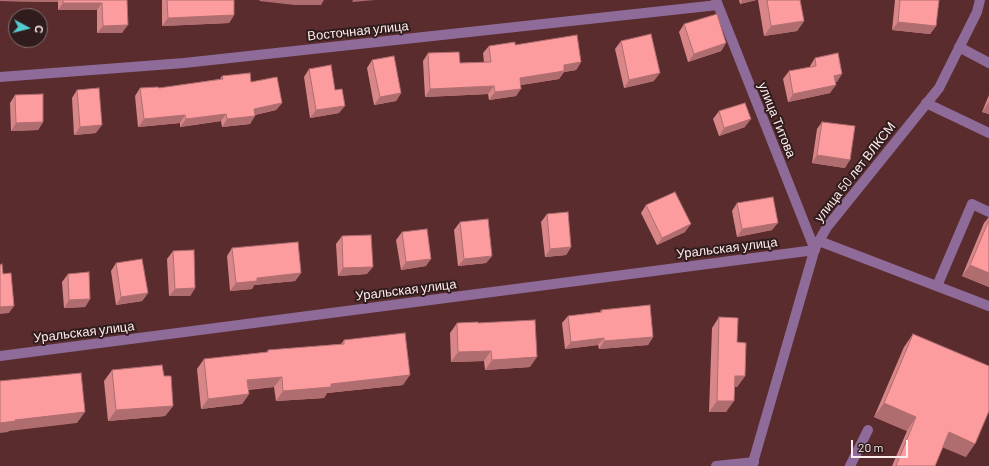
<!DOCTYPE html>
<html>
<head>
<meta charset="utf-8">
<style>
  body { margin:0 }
  #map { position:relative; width:989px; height:466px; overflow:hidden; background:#5a2c2e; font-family:Barlow,sans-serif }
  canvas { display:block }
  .north { position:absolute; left:8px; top:8px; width:40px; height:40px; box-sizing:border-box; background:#311c1d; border:1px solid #836f70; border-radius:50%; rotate:97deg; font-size:11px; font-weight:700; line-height:16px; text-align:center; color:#feecec }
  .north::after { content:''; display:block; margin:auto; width:14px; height:18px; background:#52ccd0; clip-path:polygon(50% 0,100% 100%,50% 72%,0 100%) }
  .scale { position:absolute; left:851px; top:440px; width:57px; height:18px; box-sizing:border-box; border:2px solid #feecec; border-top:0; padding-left:5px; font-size:12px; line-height:14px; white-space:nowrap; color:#feecec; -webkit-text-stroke:3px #311c1d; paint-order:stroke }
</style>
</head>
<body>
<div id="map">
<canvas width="989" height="466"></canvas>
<div class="north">С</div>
<div class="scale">20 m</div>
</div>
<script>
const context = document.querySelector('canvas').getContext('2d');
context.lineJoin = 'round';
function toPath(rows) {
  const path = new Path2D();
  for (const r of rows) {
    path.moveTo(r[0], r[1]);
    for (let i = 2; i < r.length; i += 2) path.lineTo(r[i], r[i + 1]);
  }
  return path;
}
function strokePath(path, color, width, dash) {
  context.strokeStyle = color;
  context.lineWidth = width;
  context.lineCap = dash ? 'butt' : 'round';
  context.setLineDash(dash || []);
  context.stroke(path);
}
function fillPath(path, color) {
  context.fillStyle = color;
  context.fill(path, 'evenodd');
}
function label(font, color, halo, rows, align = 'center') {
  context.font = font + ' Barlow,sans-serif';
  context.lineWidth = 4;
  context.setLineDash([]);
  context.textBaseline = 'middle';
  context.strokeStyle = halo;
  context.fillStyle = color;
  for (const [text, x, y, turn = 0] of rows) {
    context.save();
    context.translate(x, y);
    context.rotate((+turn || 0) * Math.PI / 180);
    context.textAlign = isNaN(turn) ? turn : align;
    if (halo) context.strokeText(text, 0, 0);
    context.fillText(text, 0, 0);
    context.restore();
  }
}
strokePath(toPath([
  [959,47,989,63],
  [926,103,989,133],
  [819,241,989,306],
  [937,286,972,204,989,212],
  [850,466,868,430]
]), '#8e6b99', 10);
strokePath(toPath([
  [0,77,184,63,718,5],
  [0,356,815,250,716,0],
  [716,466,754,462]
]), '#8e6b99', 10);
strokePath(toPath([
  [752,466,815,248,827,227,939,88,977,12,980,0]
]), '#8e6b99', 10);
fillPath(toPath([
  [0,0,127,0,122,33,97,33,97,10,58,10,58,2,0,1],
  [162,0,234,0,234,15,229,23,162,26],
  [739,0,756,0,740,4],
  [758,0,800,0,804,21,797,31,764,36],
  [895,0,939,0,936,26,930,34,892,30],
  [684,24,726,43,721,51,688,62,679,32],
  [621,41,654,81,624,88,615,49],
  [515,45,581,62,576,70,564,72,559,79,521,85,516,96,489,100,488,94,425,97,423,61,428,53,460,63,484,62,483,53,489,46],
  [815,58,837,82,835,82,830,93,788,102,783,79,789,71,810,67,810,66],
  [372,60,401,93,396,101,374,105,367,68],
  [309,69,339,113,310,118,304,77],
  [222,76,251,82,282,103,276,110,255,115,250,124,222,127,221,121,180,127,180,123,138,127,135,96,140,88,159,88,220,79],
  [77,90,96,133,74,135,72,98],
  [15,95,43,122,38,130,11,131,10,103],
  [989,95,989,114,982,112],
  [719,111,745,127,719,136,713,119],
  [822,122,845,168,812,163,817,129],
  [737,203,772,230,737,237,732,211],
  [646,205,685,232,657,245,641,213],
  [547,214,571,247,566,255,545,257,541,222],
  [989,217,989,287,962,276,984,223],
  [460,222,492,256,486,263,458,266,454,230],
  [402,232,426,266,401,270,396,240],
  [342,236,367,274,338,276,336,244],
  [232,248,301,273,295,281,254,285,252,289,230,291,227,256],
  [173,251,195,288,190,296,169,296,167,259],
  [116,263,148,293,142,301,116,305,111,271],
  [68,274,90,299,85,307,64,308,62,282],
  [601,310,653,337,648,345,599,349,598,345,565,349,562,323,568,316,600,312],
  [719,317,737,342,745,376,737,387,735,387,726,412,709,412,712,328],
  [457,323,478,323,530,367,485,370,484,361,451,362,450,333],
  [913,334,966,457,943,447,935,466,892,466,907,431,874,417,904,347],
  [344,340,403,385,327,393,324,398,276,401,274,387,248,390,249,394,242,404,201,409,197,369,204,359,267,352,268,350,341,344],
  [112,370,164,376,173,406,165,416,108,421,104,381]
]), '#d98689');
fillPath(toPath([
  [0,0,59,0,58,2,0,1],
  [260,0,324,0,321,5,295,5,259,1],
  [353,0,375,0,352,2],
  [742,0,756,0,740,4],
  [63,3,102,3,97,10,58,10],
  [234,15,229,23,162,26,168,18],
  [804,21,797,31,764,36,771,26],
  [898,22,936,26,930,34,892,30],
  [128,25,122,33,97,33,103,26],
  [726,43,721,51,688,62,694,54],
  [581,62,576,70,564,72,559,79,514,86,520,78,564,65],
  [660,73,654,81,624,88,629,80],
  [842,74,837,82,828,83,834,76],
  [836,85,830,93,788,102,793,94],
  [494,86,488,94,425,97,430,89],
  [521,89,516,96,489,100,495,92],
  [401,93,396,101,374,105,380,97],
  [989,102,989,114,982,112],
  [282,103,276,110,249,116,254,109],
  [345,106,339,113,310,118,316,110],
  [226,114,221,121,180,127,186,119],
  [185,115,180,123,138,127,144,119],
  [255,116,250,124,222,127,227,119],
  [751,119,745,127,719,136,724,128],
  [43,122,38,130,11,131,16,123],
  [102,125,96,133,74,135,80,127],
  [817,155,850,160,845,168,812,163],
  [778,223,772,230,737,237,742,229],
  [691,224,685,232,657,245,662,238],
  [571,247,566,255,545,257,550,249],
  [492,256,486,263,458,266,464,259],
  [431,259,426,266,401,270,406,262],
  [970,265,989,273,989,287,962,276],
  [373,267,367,274,338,276,343,268],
  [301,273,295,281,254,285,252,289,230,291,236,283,257,278],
  [195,288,190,296,169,296,175,289],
  [148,293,142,301,116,305,121,297],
  [90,299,85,307,64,308,69,300],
  [14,306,9,313,0,314,0,307],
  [653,337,648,345,599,349,604,341],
  [604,338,598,345,565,349,571,342],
  [491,351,484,361,451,362,458,352],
  [537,357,530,367,485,370,492,360],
  [410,375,403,385,327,393,324,398,276,401,283,391,331,384],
  [735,376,745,376,737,387,727,387],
  [282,377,274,387,240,390,247,380],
  [249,394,242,404,201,409,208,399],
  [717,401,734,401,726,412,709,412],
  [884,403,916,417,907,431,874,417],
  [173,406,165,416,108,421,116,410],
  [85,412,77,423,9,431,8,432,0,433,0,423,15,420],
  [949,432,975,444,966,457,939,446]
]), '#b06d6f');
const building = toPath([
  [63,0,127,0,128,25,103,26,102,3,63,3,63,0],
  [167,0,234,0,234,15,168,18,167,0],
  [767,0,800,0,804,21,771,26,767,0],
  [900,0,939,0,936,26,898,22,900,0],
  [717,14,726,43,694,54,684,24,717,14],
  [651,34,660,73,629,80,621,41,651,34],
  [577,35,581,62,564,65,564,71,520,78,521,89,495,92,494,86,430,89,428,53,459,52,460,63,491,62,489,46,515,42,515,45,577,35],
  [838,53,842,74,834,76,836,85,793,94,789,71,816,66,815,58,838,53],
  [394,56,401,93,380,97,372,60,394,56],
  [331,65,335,90,342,89,345,106,316,110,309,69,331,65],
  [250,73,251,82,277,77,282,103,254,109,255,116,227,119,226,114,186,119,185,115,144,119,140,88,158,87,159,88,223,79,222,76,250,73],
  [99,88,102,125,80,127,77,90,99,88],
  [43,94,43,122,16,123,15,95,43,94],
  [745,103,751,119,724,128,719,111,745,103],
  [822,122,855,126,850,160,817,155,822,122],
  [675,192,691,224,662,238,646,205,675,192],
  [773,197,778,223,742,229,737,203,773,197],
  [568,212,571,247,550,249,547,214,568,212],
  [488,219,492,256,464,259,460,222,488,219],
  [989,220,989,273,970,265,989,220],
  [427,229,431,259,406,262,402,232,427,229],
  [371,235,373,267,343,268,342,236,371,235],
  [298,242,301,273,257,278,257,281,236,283,232,248,298,242],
  [194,250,195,288,175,289,173,251,194,250],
  [142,259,148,293,121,297,116,263,142,259],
  [2,264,3,274,11,273,14,306,0,307,0,265,2,264],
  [89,272,90,299,69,300,68,274,89,272],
  [650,305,653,337,604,341,604,338,571,342,568,316,602,312,601,310,650,305],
  [719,317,738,318,737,342,746,343,745,376,735,376,734,401,717,401,719,317],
  [535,320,537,357,492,360,491,351,458,352,457,323,478,322,478,323,535,320],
  [405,333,410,375,331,384,331,387,283,391,282,377,247,380,249,394,208,399,204,359,268,352,268,350,344,344,344,340,405,333],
  [913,334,989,366,989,411,975,444,949,432,935,466,896,466,916,417,884,403,913,334],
  [162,365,164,376,171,376,173,406,116,410,112,370,162,365],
  [81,373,85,412,15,420,16,421,0,423,0,381,81,373]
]);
fillPath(building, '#fc9c9f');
strokePath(building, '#b06d6f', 1);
label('13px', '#feecec', '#311c1d', [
  ["Восточная улица",358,31,-6],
  ["улица Титова",777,120,68],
  ["улица 50 лет ВЛКСМ",855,172,-52],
  ["Уральская улица",727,248,-7],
  ["Уральская улица",406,290,-7],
  ["Уральская улица",84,332,-7]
]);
</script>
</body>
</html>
